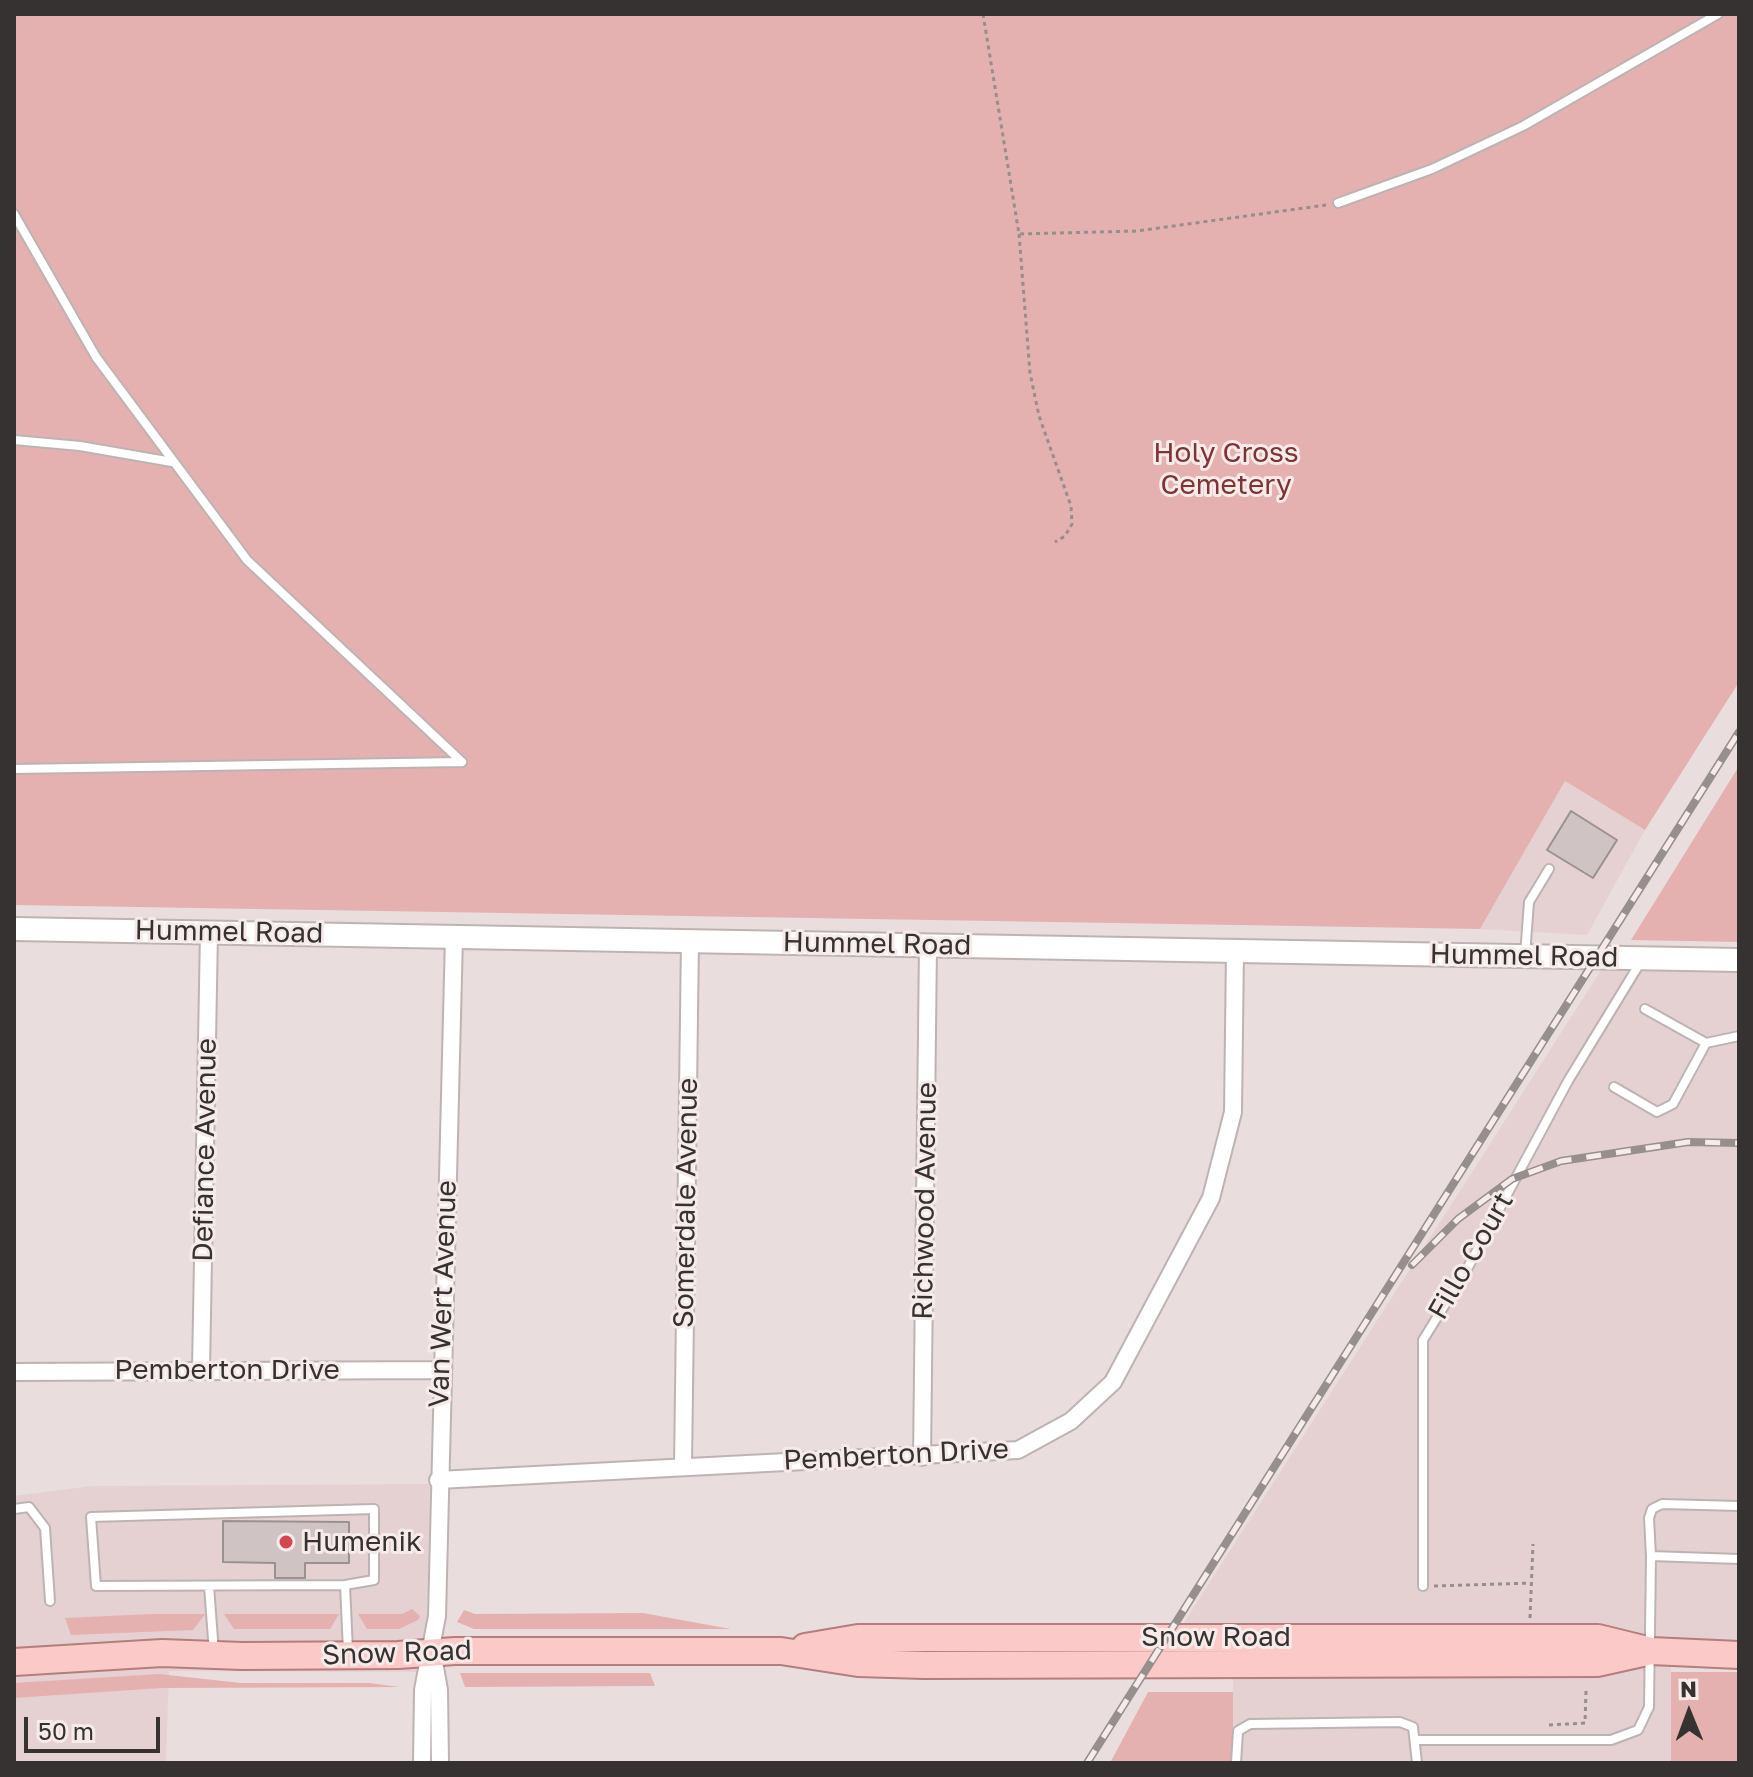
<!DOCTYPE html>
<html>
<head>
<meta charset="utf-8">
<style>
  body { margin:0 }
  #map { position:relative; width:1753px; height:1777px; overflow:hidden; background:#e9dedd; font-family:"Golos Text",sans-serif }
  canvas { display:block }
  .frame { position:absolute; inset:0; border:16px solid #363232; pointer-events:none }
  .north { position:absolute; left:1649px; top:1673px; width:80px; height:80px; -webkit-text-stroke:6px #f7ebea; paint-order:stroke; rotate:359deg; font-size:22px; font-weight:700; line-height:32px; text-align:center; color:#363232 }
  .north::after { content:''; display:block; margin:auto; width:28px; height:36px; background:#363232; clip-path:polygon(50% 0,100% 100%,50% 72%,0 100%) }
  .scale { position:absolute; left:24px; top:1717px; width:136px; height:36px; box-sizing:border-box; border:4px solid #363232; border-top:0; padding-left:10px; font-size:24px; line-height:28px; white-space:nowrap; color:#363232; -webkit-text-stroke:6px #f7ebea; paint-order:stroke }
</style>
</head>
<body>
<div id="map">
<canvas width="1753" height="1777"></canvas>
<div class="frame"></div>
<div class="north">N</div>
<div class="scale">50 m</div>
</div>
<script>
const context = document.querySelector('canvas').getContext('2d');
context.lineJoin = 'round';
function fillPath(path, color) {
  context.fillStyle = color;
  context.fill(path, 'evenodd');
}
function toPath(rows) {
  const path = new Path2D();
  for (const r of rows) {
    path.moveTo(r[0], r[1]);
    for (let i = 2; i < r.length; i += 2) path.lineTo(r[i], r[i + 1]);
  }
  return path;
}
function strokePath(path, color, width, dash) {
  context.strokeStyle = color;
  context.lineWidth = width;
  context.lineCap = dash ? 'butt' : 'round';
  context.setLineDash(dash || []);
  context.stroke(path);
}
function label(font, color, halo, rows, align = 'center') {
  context.font = font + ' "Golos Text",sans-serif';
  context.lineWidth = 6;
  context.setLineDash([]);
  context.textBaseline = 'middle';
  context.strokeStyle = halo;
  context.fillStyle = color;
  for (const [text, x, y, turn = 0] of rows) {
    context.save();
    context.translate(x, y);
    context.rotate((+turn || 0) * Math.PI / 180);
    context.textAlign = isNaN(turn) ? turn : align;
    if (halo) context.strokeText(text, 0, 0);
    context.fillText(text, 0, 0);
    context.restore();
  }
}
fillPath(toPath([
  [1565,781,1645,830,1587,935,1480,929],
  [1605,964,1739,966,1739,1646,1671,1647,1671,1763,1233,1763,1233,1632,1178,1632],
  [430,1484,426,1672,169,1671,166,1763,14,1763,14,1496,92,1486]
]), '#e5d1d1');
fillPath(toPath([
  [14,14,1739,14,1739,682,1645,830,1565,781,1480,929,14,905],
  [1739,766,1739,942,1631,940],
  [412,1609,420,1616,418,1620,399,1629,367,1629,358,1614,402,1614],
  [464,1610,475,1614,643,1613,731,1629,474,1629,457,1622],
  [153,1614,205,1614,193,1630,71,1635,65,1618],
  [224,1614,339,1614,330,1629,234,1629],
  [1671,1672,1739,1672,1739,1763,1671,1763],
  [460,1673,650,1673,655,1686,465,1687],
  [159,1674,241,1683,370,1683,399,1687,161,1688,14,1698,14,1683],
  [1148,1692,1233,1692,1233,1763,1110,1763]
]), '#e4b1b0');
const building = toPath([
  [1571,811,1617,840,1593,878,1547,850,1571,811],
  [223,1521,349,1522,349,1563,305,1563,305,1578,275,1578,275,1563,223,1562,223,1521]
]);
fillPath(building, '#cfc4c3');
strokePath(building, '#9c9191', 2);
const service = toPath([
  [1338,203,1432,169,1523,126,1718,14],
  [14,214,96,357,247,560,462,762],
  [14,440,80,446,172,462],
  [14,769,461,762],
  [1525,955,1529,902,1549,869],
  [1645,1009,1706,1043,1739,1036],
  [1614,1087,1657,1112,1673,1104,1706,1043],
  [14,1509,29,1507,45,1528,50,1601],
  [374,1509,374,1580,345,1585,96,1586,91,1517,374,1509],
  [1651,1556,1649,1518,1652,1509,1662,1504,1739,1506],
  [345,1585,348,1651],
  [209,1586,214,1653],
  [1423,1586,1423,1340,1467,1269,1568,1081,1640,963],
  [1417,1740,1611,1740,1638,1730,1649,1707,1651,1556,1739,1559],
  [1236,1763,1238,1731,1250,1724,1400,1722,1413,1727,1417,1763]
]);
const minor = toPath([
  [201,1369,209,932],
  [14,1372,441,1370],
  [922,1457,928,946],
  [683,1466,690,940],
  [438,1480,1018,1450,1071,1421,1113,1382,1211,1198,1233,1112,1235,950],
  [434,1662,439,1690,440,1763],
  [422,1763,423,1690,437,1616,454,936]
]);
const tertiary = toPath([
  [14,929,1739,960]
]);
const primary = toPath([
  [805,1647,858,1638,1598,1638,1651,1651,1739,1655],
  [14,1662,162,1653,242,1656,398,1655,455,1651,781,1651,858,1663,924,1665,1597,1663,1651,1651]
]);
strokePath(service, '#beb3b3', 12);
strokePath(minor, '#beb3b3', 20);
strokePath(tertiary, '#beb3b3', 26);
strokePath(primary, '#b57d7c', 30);
strokePath(toPath([
  [983,14,1019,234,1137,231,1326,205],
  [1019,234,1030,373,1039,416,1071,506,1072,524,1065,536,1055,542],
  [1434,1586,1530,1583],
  [1530,1618,1533,1544],
  [1549,1725,1585,1723,1586,1691]
]), '#958e8d', 3, [4, 4]);
strokePath(service, '#fff', 8);
strokePath(minor, '#fff', 16);
strokePath(tertiary, '#fff', 22);
strokePath(primary, '#fbc9c8', 26);
const rail = toPath([
  [1412,1265,1458,1219,1512,1179,1561,1161,1688,1142,1739,1143],
  [1087,1763,1739,732]
]);
strokePath(rail, '#978f8e', 8);
strokePath(rail, '#f7ebea', 5, [15]);
for (const [x, y, r, color] of [
  [286,1542,8,"#d64651"]
]) {
  const dot = new Path2D();
  dot.arc(x, y, r, 0, 2 * Math.PI);
  context.fillStyle = color;
  context.fill(dot);
  strokePath(dot, '#f7ebea', 3);
}
label('28px', '#7e3336', '#f7ebea', [
  ["Holy Cross",1226,453],
  ["Cemetery",1226,485]
]);
label('28px', '#363232', '#f7ebea', [
  ["Hummel Road",229,932,1],
  ["Hummel Road",877,944,1],
  ["Hummel Road",1524,956,1],
  ["Defiance Avenue",205,1150,-89],
  ["Richwood Avenue",925,1201,-89],
  ["Somerdale Avenue",686,1203,-89],
  ["Fillo Court",1471,1256,-60],
  ["Van Wert Avenue",443,1294,-88],
  ["Pemberton Drive",227,1370],
  ["Pemberton Drive",896,1455,-3],
  ["Snow Road",1216,1637],
  ["Snow Road",397,1653,-2]
]);
label('28px', '#363232', '#f7ebea', [
  ["Humenik",302,1542]
], 'left');
</script>
</body>
</html>
